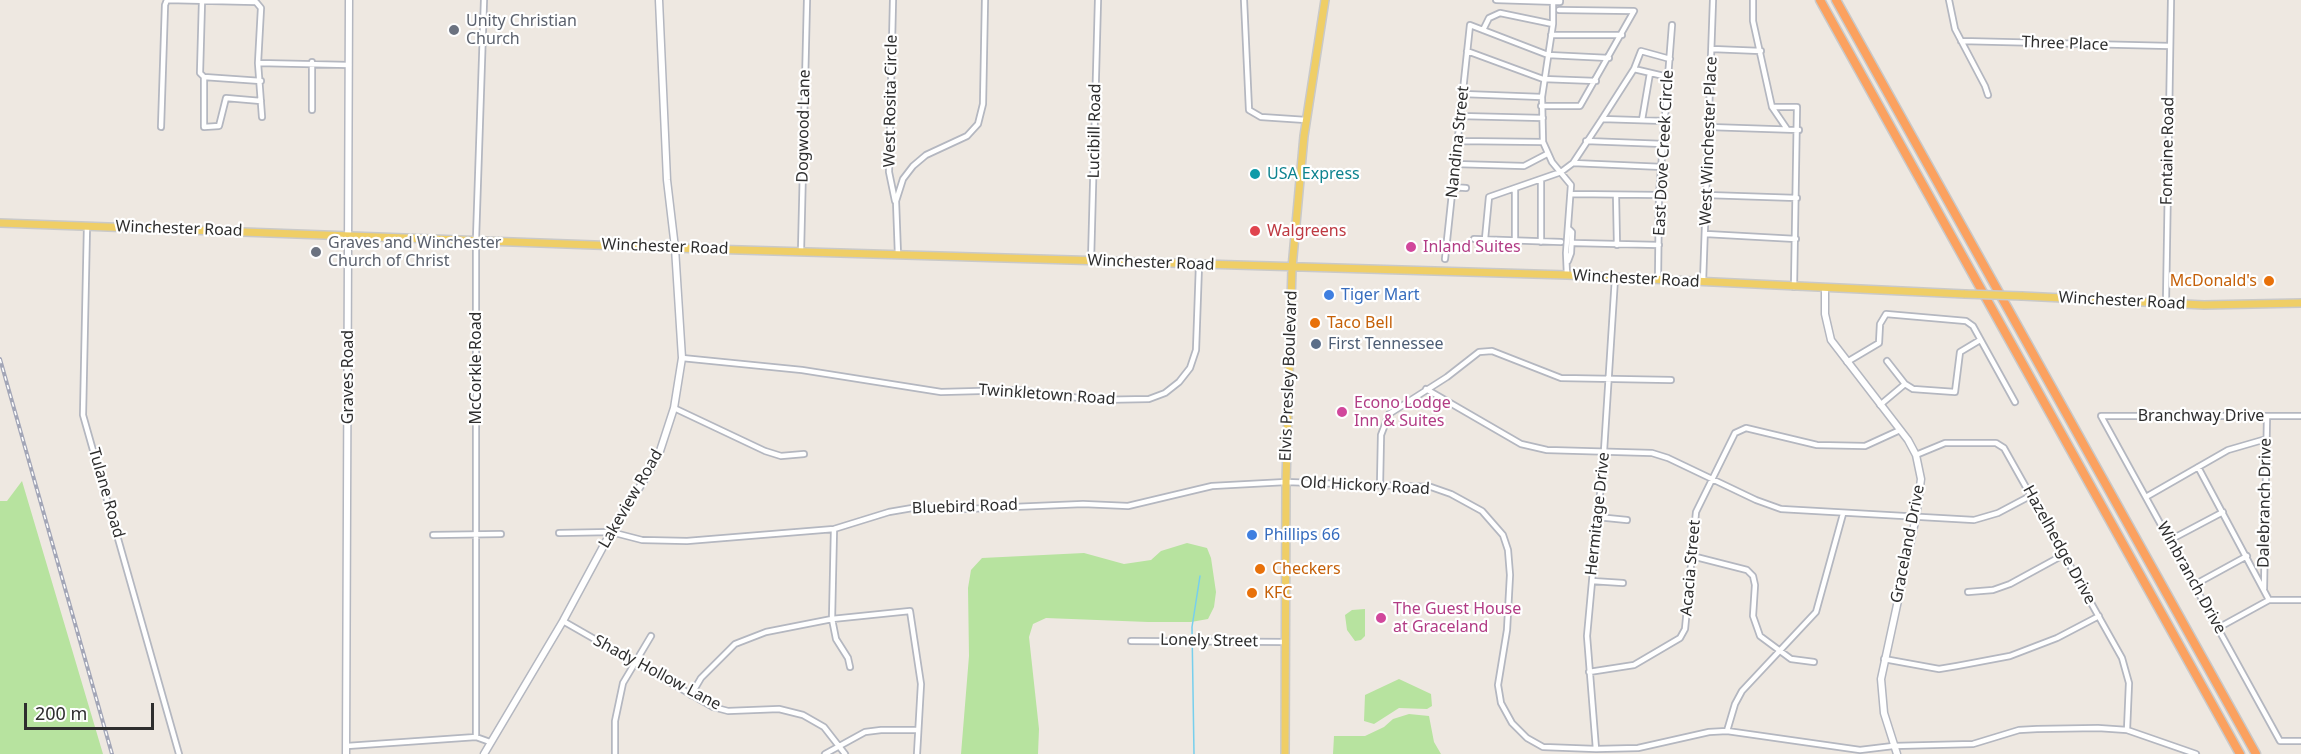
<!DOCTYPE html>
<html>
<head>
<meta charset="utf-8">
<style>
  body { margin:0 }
  #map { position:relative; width:2301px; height:754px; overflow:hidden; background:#eee8e1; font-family:"Noto Sans",sans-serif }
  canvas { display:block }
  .scale { position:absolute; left:24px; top:703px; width:130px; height:27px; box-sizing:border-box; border:3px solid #2e2e2e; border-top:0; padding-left:8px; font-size:18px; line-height:21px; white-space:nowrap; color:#2e2e2e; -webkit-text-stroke:4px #fff; paint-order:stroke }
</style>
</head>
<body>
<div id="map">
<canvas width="2301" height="754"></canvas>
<div class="scale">200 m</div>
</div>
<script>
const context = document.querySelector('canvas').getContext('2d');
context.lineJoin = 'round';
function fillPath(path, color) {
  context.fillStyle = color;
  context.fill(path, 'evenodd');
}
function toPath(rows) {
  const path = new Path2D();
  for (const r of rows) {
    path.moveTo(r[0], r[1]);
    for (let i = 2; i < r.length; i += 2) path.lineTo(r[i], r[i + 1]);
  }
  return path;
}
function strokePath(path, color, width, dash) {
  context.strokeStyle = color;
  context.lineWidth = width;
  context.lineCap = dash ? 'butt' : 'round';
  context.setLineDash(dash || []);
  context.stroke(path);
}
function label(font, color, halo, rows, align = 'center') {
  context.font = font + ' "Noto Sans",sans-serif';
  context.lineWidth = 4.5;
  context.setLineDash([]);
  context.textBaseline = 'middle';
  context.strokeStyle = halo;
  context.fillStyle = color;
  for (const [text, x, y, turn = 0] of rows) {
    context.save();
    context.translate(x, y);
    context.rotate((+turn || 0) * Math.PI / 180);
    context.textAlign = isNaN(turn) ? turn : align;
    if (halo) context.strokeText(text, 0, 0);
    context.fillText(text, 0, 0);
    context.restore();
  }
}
fillPath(toPath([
  [22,481,103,754,0,754,0,501,7,501],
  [1187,543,1207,548,1211,558,1216,592,1214,607,1208,619,1191,622,1148,622,1046,618,1033,624,1029,637,1039,729,1038,754,961,754,969,656,968,588,971,570,982,558,1084,553,1124,564,1151,560,1161,551],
  [1365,609,1365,636,1361,640,1355,641,1347,630,1345,615,1352,610],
  [1399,679,1431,694,1432,706,1427,709,1399,708,1374,724,1364,721,1365,695],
  [1409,714,1429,716,1434,742,1441,754,1333,754,1334,736,1365,736,1384,727,1393,719]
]), '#b7e39f');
strokePath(toPath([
  [1194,754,1192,627,1200,576]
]), '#77cfed', 1.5);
const street = toPath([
  [893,0,889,172,895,201],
  [1244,0,1249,110,1261,117,1306,120],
  [1496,0,1560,2,1560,0],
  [1753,0,1753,21,1772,107,1787,129],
  [1949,0,1955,29,1985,86,1988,95],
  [202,1,200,73,204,77,204,127,219,126,226,98,261,101],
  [1553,2,1553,24,1542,97,1543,142,1552,162,1571,185,1566,253,1567,275],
  [1483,30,1489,18,1500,13,1553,24],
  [1551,35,1622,35],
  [1961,41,2170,46],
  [1712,49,1761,51],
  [1467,51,1543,79,1596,81],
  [312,62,312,110],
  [258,63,349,65],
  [1634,69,1668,77],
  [204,77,261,81],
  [1463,94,1542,97],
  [1541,106,1580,106,1634,11,1559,10],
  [1772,107,1797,107,1794,287],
  [1460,116,1543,118],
  [1602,119,1666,121],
  [1642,120,1650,73],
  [161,127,165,5,167,0,256,2,261,8,258,63,262,117],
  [1709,127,1799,130],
  [1458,141,1543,142],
  [1586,141,1664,144],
  [1573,163,1663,167],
  [1455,164,1524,166,1547,154],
  [1541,180,1541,242],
  [1453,187,1466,188],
  [1515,189,1515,241],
  [1571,194,1659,195],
  [1616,195,1617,245],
  [1707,195,1797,198],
  [87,226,83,415,179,754],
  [1706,234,1796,239],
  [1474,239,1561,242],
  [1485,239,1489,197,1561,172,1573,163,1602,119,1634,69,1641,51,1670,59],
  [1574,243,1659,245],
  [801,251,807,0],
  [898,255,896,201,903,179,913,166,926,155,967,136,978,124,983,104,985,0],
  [1445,259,1470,25,1548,55,1609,58],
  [1091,261,1098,0],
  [1568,261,1571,253,1572,232,1569,229],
  [1658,280,1659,195,1672,25],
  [1703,282,1713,0],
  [2166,302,2171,0],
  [682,358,802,370,941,392,1017,390,1095,400,1149,399,1165,393,1179,382,1190,368,1196,350,1199,265],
  [1887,361,1905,384],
  [1847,362,1879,343,1880,324,1886,314,1966,321,1973,326,2015,402],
  [1426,389,1521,444,1547,450,1652,453,1668,458,1756,500,1781,509,1974,520,1998,513,2032,495],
  [1880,405,1905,384,1913,389,1955,392,1960,352,1980,340],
  [674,408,765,451,781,456,804,454],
  [2301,416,2101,416,2280,741,2301,741],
  [1916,455,1945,443,1996,443,2004,448,2122,658,2129,683,2127,730],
  [2198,467,2269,600],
  [1380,485,1381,435,1389,414,1447,377,1479,352,1492,351,1561,378,1671,380],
  [2146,497,2228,450,2266,439],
  [1597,517,1627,520],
  [834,529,832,619,836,639,848,658,850,667],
  [559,533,611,532,642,540,687,541,834,529,889,512,924,506,966,509,1083,504,1128,506,1212,486,1286,482,1431,487,1451,494,1482,511,1503,535,1508,550,1510,575,1507,630,1498,685,1501,703,1512,723,1527,738,1543,747,1596,749,1638,748,1709,732,1727,731,1860,750,1893,746,1973,744,2019,730,2037,729,2098,728,2127,730,2196,754],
  [433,535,501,534],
  [2170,540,2223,512],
  [1692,556,1747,570,1753,576,1755,585,1753,616,1760,636,1791,659,1814,662],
  [1592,581,1623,583],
  [2194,585,2247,556],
  [2264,589,2267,416],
  [1968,592,1993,590,2010,584,2065,554],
  [563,621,713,707,728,711,779,709,803,715,824,727,845,754],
  [2218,628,2269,600,2301,600],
  [1131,641,1286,642],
  [1884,659,1939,669,1957,666,2010,656,2057,638,2099,616],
  [1589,672,1634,665,1680,638,1685,629,1696,512,1735,433,1746,428,1817,445,1865,446,1900,430],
  [691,695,701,678,735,644,766,632,832,619,910,611,921,684,917,754],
  [1727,731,1735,704,1742,691,1816,612,1843,514],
  [476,737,476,239,484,0],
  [347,746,476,737,490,742],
  [1596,749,1587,636,1604,451,1615,278],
  [615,754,615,721,623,683,651,636],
  [825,754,865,732,881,730,918,730]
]);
const secondary = toPath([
  [1825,288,1825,314,1831,340,1908,440,1916,455,1921,479,1916,517,1881,679,1884,713,1897,754],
  [346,754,349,0],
  [484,754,563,621,611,532,646,477,660,451,674,408,682,358,675,248,667,180,659,0]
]);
const primary = toPath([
  [0,223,675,248,1567,275,1965,294],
  [2022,296,2204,305,2301,303],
  [1285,754,1286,482,1292,268,1304,136,1325,0]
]);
const highway = toPath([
  [1820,0,2240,754],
  [1836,0,2256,754]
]);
strokePath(street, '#b4b7c0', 8);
strokePath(secondary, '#b4b7c0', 9);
strokePath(primary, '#c9c9c9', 10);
strokePath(highway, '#c9c9c9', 11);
strokePath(street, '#fff', 4.5);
strokePath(secondary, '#fff', 6);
strokePath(primary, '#efce66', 7);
strokePath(highway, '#fba15f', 8);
const rail = toPath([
  [0,359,112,754]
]);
strokePath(rail, '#a3a6b7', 4);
strokePath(rail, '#fff', 1.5, [4.5]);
const primaryBridge = toPath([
  [1965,294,2022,296]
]);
strokePath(primaryBridge, '#c9c9c9', 10, []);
strokePath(primaryBridge, '#efce66', 7);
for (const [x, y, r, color] of [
  [454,30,6,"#6b7280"],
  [1255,174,6,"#0f9aa8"],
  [1255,231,6,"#e0444e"],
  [1411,247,6,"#d1479c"],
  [316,252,6,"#6b7280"],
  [2269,281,6,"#e8710a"],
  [1329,295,6,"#3f7fe0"],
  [1315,323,6,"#e8710a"],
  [1316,344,6,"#5c6f8a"],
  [1342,412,6,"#d1479c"],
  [1252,535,6,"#3f7fe0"],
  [1260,569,6,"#e8710a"],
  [1252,593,6,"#e8710a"],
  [1381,618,6,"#d1479c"]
]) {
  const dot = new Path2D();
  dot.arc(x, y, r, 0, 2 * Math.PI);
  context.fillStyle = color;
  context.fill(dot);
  strokePath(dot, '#fff', 2);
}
label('16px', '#5b616d', '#fff', [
  ["Unity Christian",466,21],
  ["Church",466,39],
  ["Graves and Winchester",328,243],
  ["Church of Christ",328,261]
], 'left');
label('16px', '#2e2e2e', '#fff', [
  ["Three Place",2065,44,2],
  ["West Rosita Circle",891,101,-89],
  ["Dogwood Lane",804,126,-89],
  ["Lucibill Road",1095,131,-89],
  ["West Winchester Place",1709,141,-88],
  ["Nandina Street",1458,142,-84],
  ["Fontaine Road",2168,151,-89],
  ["East Dove Creek Circle",1664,153,-87],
  ["Winchester Road",179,229,2],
  ["Winchester Road",665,247,2],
  ["Winchester Road",1151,263,2],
  ["Winchester Road",1636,279,3],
  ["Winchester Road",2122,301,3],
  ["McCorkle Road",476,368,-90],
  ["Elvis Presley Boulevard",1289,376,-88],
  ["Graves Road",348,377,-90],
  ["Twinkletown Road",1047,395,4],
  ["Branchway Drive",2201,416],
  ["Old Hickory Road",1365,486,3],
  ["Tulane Road",106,493,74],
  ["Lakeview Road",631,499,-60],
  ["Dalebranch Drive",2265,503,-89],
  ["Bluebird Road",965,507,-2],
  ["Hermitage Drive",1598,514,-84],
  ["Graceland Drive",1908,544,-79],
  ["Hazelhedge Drive",2059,545,61],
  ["Acacia Street",1691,568,-85],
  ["Winbranch Drive",2191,578,61],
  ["Lonely Street",1209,641,1],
  ["Shady Hollow Lane",657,673,28]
]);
label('16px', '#0d838f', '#fff', [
  ["USA Express",1267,174]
], 'left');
label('16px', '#be3a42', '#fff', [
  ["Walgreens",1267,231]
], 'left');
label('16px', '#b23c85', '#fff', [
  ["Inland Suites",1423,247],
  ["Econo Lodge",1354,403],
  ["Inn & Suites",1354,421],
  ["The Guest House",1393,609],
  ["at Graceland",1393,627]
], 'left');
label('16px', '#c56008', '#fff', [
  ["McDonald's",2257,281,"right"],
  ["Taco Bell",1327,323],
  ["Checkers",1272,569],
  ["KFC",1264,593]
], 'left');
label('16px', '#366cbe', '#fff', [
  ["Tiger Mart",1341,295],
  ["Phillips 66",1264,535]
], 'left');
label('16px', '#4e5e75', '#fff', [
  ["First Tennessee",1328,344]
], 'left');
</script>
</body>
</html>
